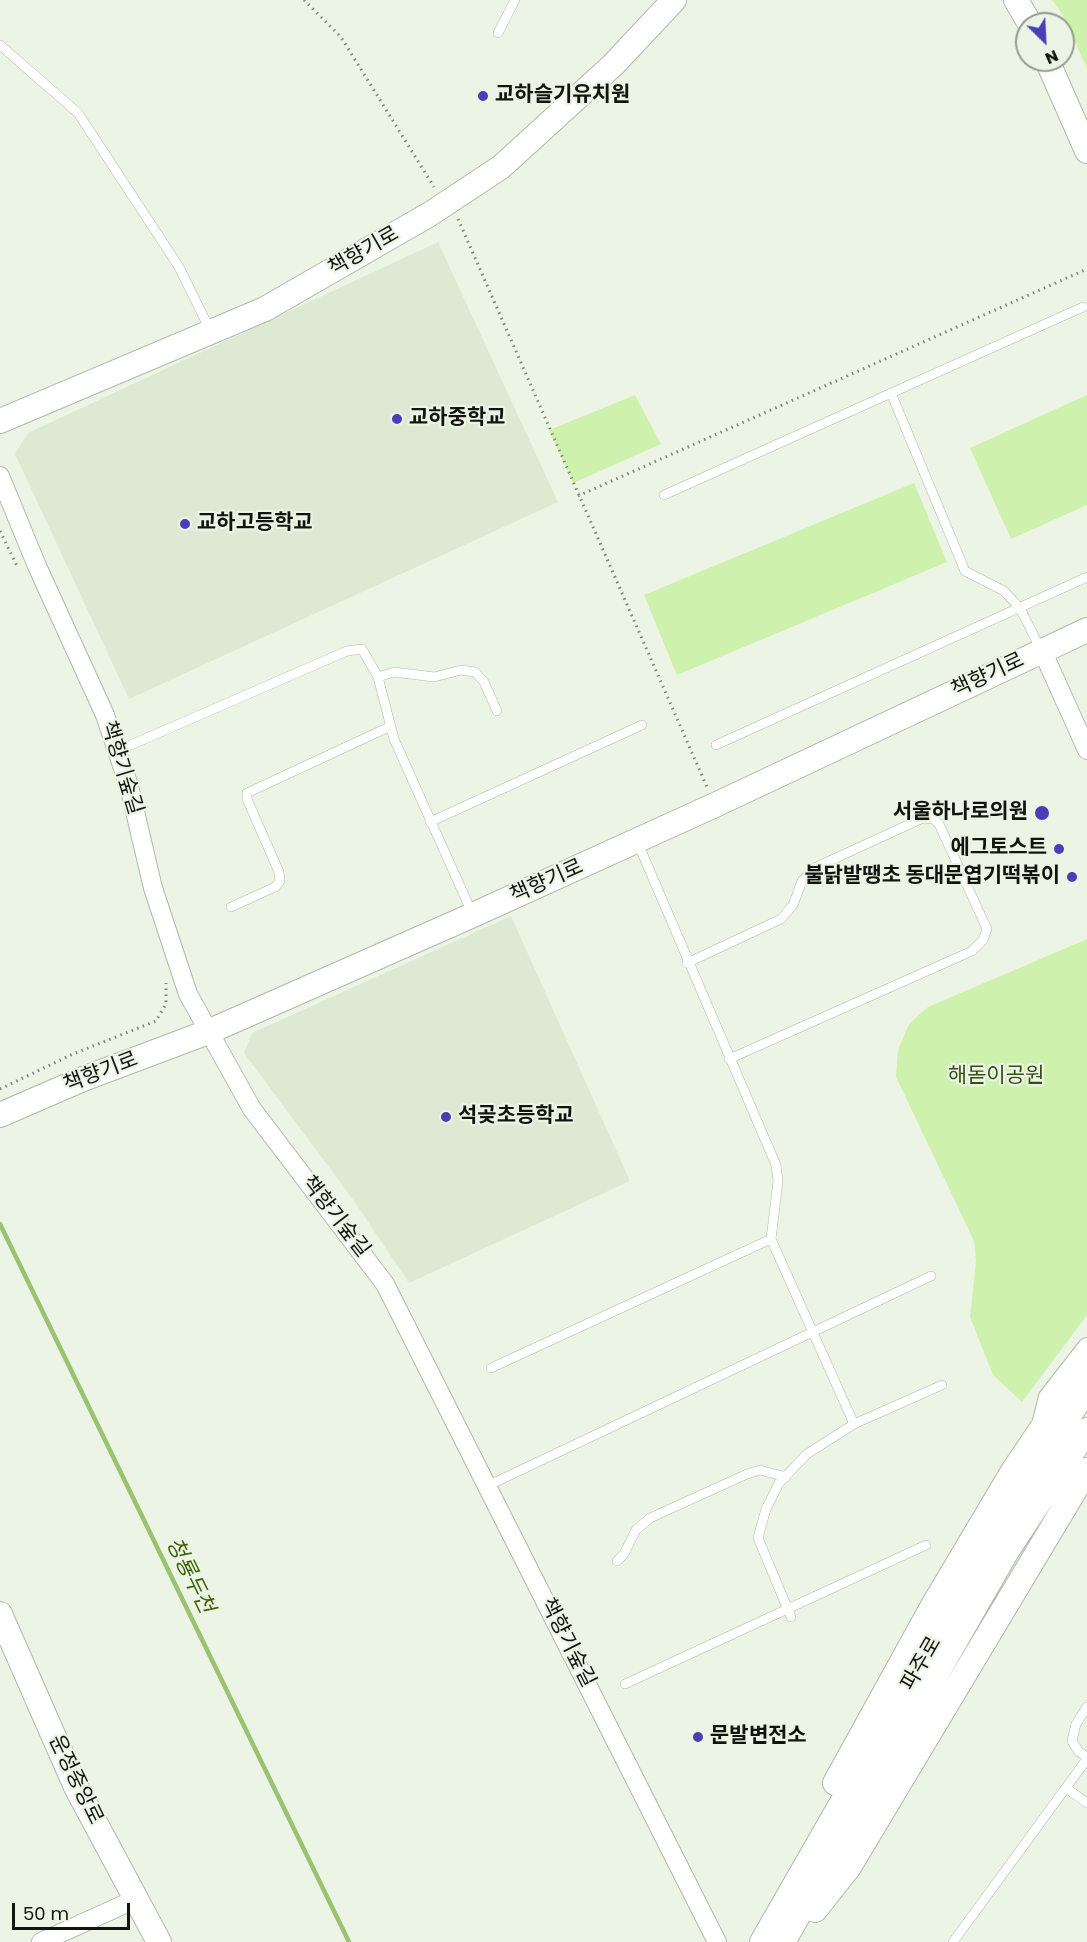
<!DOCTYPE html>
<html>
<head>
<meta charset="utf-8">
<style>
  body { margin:0 }
  #map { position:relative; width:1087px; height:1942px; overflow:hidden; background:#ecf5e5; font-family:Poppins,sans-serif }
  canvas { display:block }
  .north { position:absolute; left:1015px; top:12px; width:60px; height:60px; box-sizing:border-box; background:#ecf5e5; border:2px solid #949b8f; border-radius:50%; rotate:156deg; font-size:16px; font-weight:700; line-height:24px; text-align:center; color:#11140f }
  .north::after { content:''; display:block; margin:auto; width:21px; height:27px; background:#493eb5; clip-path:polygon(50% 0,100% 100%,50% 72%,0 100%) }
  .scale { position:absolute; left:12px; top:1903px; width:118px; height:27px; box-sizing:border-box; border:3px solid #11140f; border-top:0; padding-left:8px; font-size:18px; line-height:21px; white-space:nowrap; color:#11140f; -webkit-text-stroke:4px #ecf5e5; paint-order:stroke }
</style>
</head>
<body>
<div id="map">
<canvas width="1087" height="1942"></canvas>
<div class="north">N</div>
<div class="scale">50 m</div>
</div>
<script>
const context = document.querySelector('canvas').getContext('2d');
context.lineJoin = 'round';
function fillPath(path, color) {
  context.fillStyle = color;
  context.fill(path, 'evenodd');
}
function toPath(rows) {
  const path = new Path2D();
  for (const r of rows) {
    path.moveTo(r[0], r[1]);
    for (let i = 2; i < r.length; i += 2) path.lineTo(r[i], r[i + 1]);
  }
  return path;
}
function strokePath(path, color, width, dash) {
  context.strokeStyle = color;
  context.lineWidth = width;
  context.lineCap = dash ? 'butt' : 'round';
  context.setLineDash(dash || []);
  context.stroke(path);
}
function label(font, color, halo, rows, align = 'center') {
  context.font = font + ' Poppins,"Noto Sans KR",sans-serif';
  context.lineWidth = 4.5;
  context.setLineDash([]);
  context.textBaseline = 'middle';
  context.strokeStyle = halo;
  context.fillStyle = color;
  for (const [text, x, y, turn = 0] of rows) {
    context.save();
    context.translate(x, y);
    context.rotate((+turn || 0) * Math.PI / 180);
    context.textAlign = isNaN(turn) ? turn : align;
    if (halo) context.strokeText(text, 0, 0);
    context.fillText(text, 0, 0);
    context.restore();
  }
}
fillPath(toPath([
  [438,242,558,502,129,699,15,454,28,433],
  [511,916,630,1181,409,1283,354,1201,244,1053,252,1033]
]), '#dde9d3');
fillPath(toPath([
  [1052,0,1087,0,1087,68,1062,14],
  [635,395,661,444,573,483,549,430],
  [1087,395,1087,505,1011,539,970,448],
  [914,483,947,562,677,675,644,595],
  [1087,939,1087,1315,1022,1402,993,1375,970,1317,976,1261,974,1241,896,1077,898,1050,909,1024,928,1007]
]), '#cef1ae');
strokePath(toPath([
  [0,1224,349,1942]
]), '#99c36f', 4.5);
const lane = toPath([
  [498,33,515,0],
  [0,45,78,113,179,267,210,330],
  [891,393,965,571,1004,591,1020,608,1041,650],
  [664,495,1083,307],
  [378,677,394,672,434,677,461,670,475,672,484,682,497,711],
  [716,745,1087,577],
  [117,751,347,651,362,649,378,677,394,739,473,915],
  [430,822,642,725],
  [637,841,776,1165,778,1181,771,1239,854,1424,807,1454,779,1483,766,1509,758,1538,791,1617],
  [231,907,275,887,280,881,279,872,247,799,247,793,391,726],
  [687,963,781,919,793,905,802,881,814,868,923,818,934,819,939,824,987,929,983,940,972,951,729,1059],
  [491,1368,771,1239],
  [854,1424,942,1385],
  [485,1487,931,1276],
  [617,1561,624,1554,636,1530,650,1518,747,1474,760,1470,786,1477],
  [625,1684,926,1545],
  [1087,1707,1076,1724,1072,1741,1079,1752,1087,1757],
  [1066,1788,1087,1803],
  [953,1942,1087,1759]
]);
const street = toPath([
  [0,476,37,566,105,715,129,786,153,888,188,994,252,1109,385,1284,717,1942],
  [1042,650,1087,750],
  [1042,1421,1048,1397,1087,1347],
  [41,1942,136,1899]
]);
const secondary = toPath([
  [1016,0,1030,24],
  [1047,60,1087,151],
  [0,421,265,309,430,214,501,167,613,65,674,0],
  [0,1115,83,1079,208,1032,473,915,715,805,1087,630],
  [0,1614,76,1787,159,1942],
  [835,1783,931,1609,1013,1471,1087,1361],
  [815,1910,849,1867,1087,1470],
  [762,1942,1035,1466,1087,1389],
  [783,1942,1007,1551,1087,1430]
]);
strokePath(lane, '#b0b8a9', 10);
strokePath(street, '#b0b8a9', 20);
strokePath(secondary, '#b0b8a9', 26);
strokePath(toPath([
  [304,0,341,37,434,187],
  [458,219,707,787],
  [578,496,1087,269],
  [0,531,18,568],
  [0,1089,73,1054,156,1021,166,1004,166,983]
]), '#7e847a', 3, [1.5, 4.5]);
strokePath(lane, '#fff', 9);
strokePath(street, '#fff', 18);
strokePath(secondary, '#fff', 24);
for (const [x, y, r, color] of [
  [483,96,6,"#493eb5"],
  [397,419,6,"#493eb5"],
  [185,524,6,"#493eb5"],
  [1042,813,8,"#493eb5"],
  [1059,849,6,"#493eb5"],
  [1072,877,6,"#493eb5"],
  [446,1117,6,"#493eb5"],
  [698,1737,6,"#493eb5"]
]) {
  const dot = new Path2D();
  dot.arc(x, y, r, 0, 2 * Math.PI);
  context.fillStyle = color;
  context.fill(dot);
  strokePath(dot, '#ecf5e5', 2);
}
label('bold 21px', '#11140f', '#ecf5e5', [
  ["교하슬기유치원",495,96],
  ["교하중학교",409,419],
  ["교하고등학교",197,524],
  ["서울하나로의원",1028,813,"right"],
  ["에그토스트",1047,849,"right"],
  ["불닭발땡초 동대문엽기떡볶이",1060,877,"right"],
  ["석곶초등학교",458,1117],
  ["문발변전소",710,1737]
], 'left');
label('21px', '#11140f', '#ecf5e5', [
  ["책향기로",364,252,-30],
  ["책향기로",988,676,-25],
  ["책향기숲길",121,768,73],
  ["책향기로",547,882,-24],
  ["책향기로",101,1073,-21],
  ["책향기숲길",335,1217,52],
  ["책향기숲길",567,1643,63],
  ["파주로",922,1664,-60],
  ["운정중앙로",75,1780,64]
]);
label('21px', '#354f14', '#ecf5e5', [
  ["해돋이공원",996,1077]
]);
label('italic 22px', '#3f6206', '#ecf5e5', [
  ["청룡두천",189,1576,64]
]);
</script>
</body>
</html>
